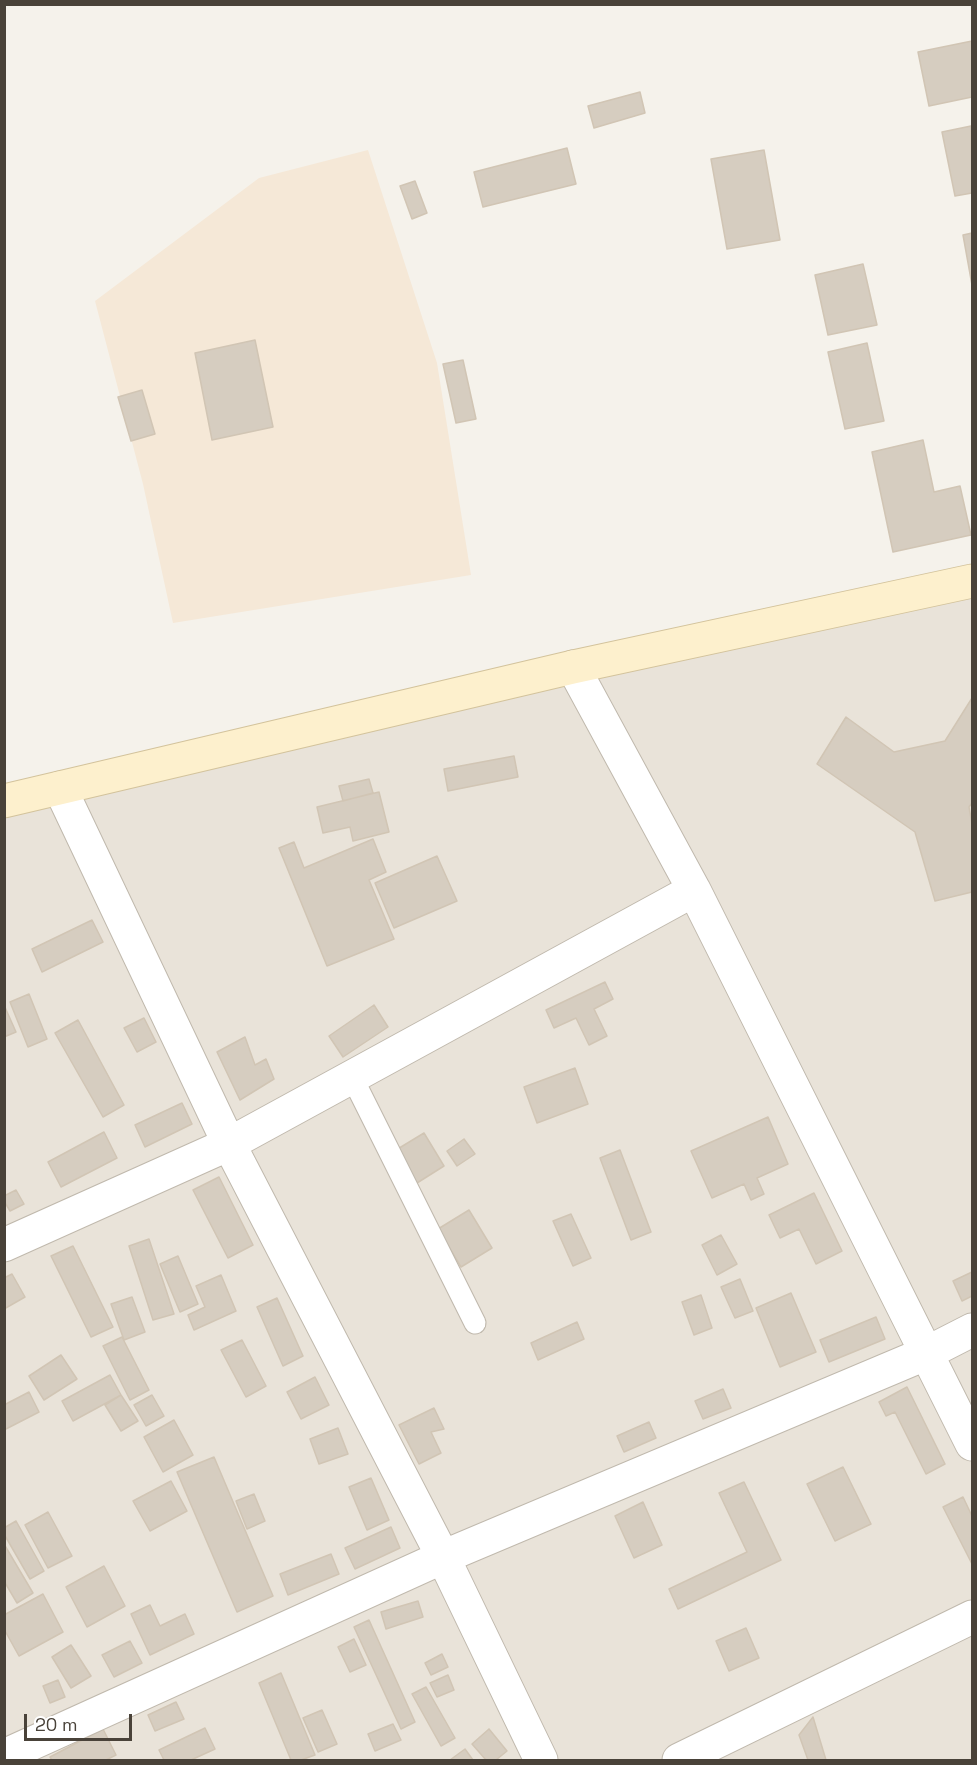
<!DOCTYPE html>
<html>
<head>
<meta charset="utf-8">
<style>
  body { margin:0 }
  #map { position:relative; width:977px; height:1765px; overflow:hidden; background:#f5f2eb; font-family:"Space Grotesk",sans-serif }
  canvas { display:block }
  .frame { position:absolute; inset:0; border:6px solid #494239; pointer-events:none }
  .scale { position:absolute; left:24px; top:1714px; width:108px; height:27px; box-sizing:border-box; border:3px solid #494239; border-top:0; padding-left:8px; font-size:18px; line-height:21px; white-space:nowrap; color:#494239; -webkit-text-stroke:4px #fff; paint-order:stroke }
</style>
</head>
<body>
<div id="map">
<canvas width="977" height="1765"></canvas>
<div class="frame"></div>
<div class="scale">20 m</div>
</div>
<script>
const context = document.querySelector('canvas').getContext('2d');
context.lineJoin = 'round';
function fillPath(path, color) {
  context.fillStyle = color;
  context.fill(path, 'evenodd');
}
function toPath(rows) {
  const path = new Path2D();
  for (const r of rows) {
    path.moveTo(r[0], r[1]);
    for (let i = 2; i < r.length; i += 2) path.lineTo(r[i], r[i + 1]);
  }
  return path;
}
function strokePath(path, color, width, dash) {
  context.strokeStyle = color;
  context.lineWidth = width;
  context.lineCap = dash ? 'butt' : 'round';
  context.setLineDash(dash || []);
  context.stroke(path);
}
fillPath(toPath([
  [972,581,972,1760,5,1760,4,801]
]), '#e9e3d9');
fillPath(toPath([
  [368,150,437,363,471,575,173,623,143,484,95,301,259,178]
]), '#f5e8d7');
const building = toPath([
  [972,41,972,97,929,106,918,52,972,41],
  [640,92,645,113,594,128,588,106,640,92],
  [971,126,972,193,955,196,942,132,971,126],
  [567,148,576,184,483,207,474,172,567,148],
  [764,150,780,240,727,249,711,159,764,150],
  [415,181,427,213,412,219,400,186,415,181],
  [972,233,972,285,963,235,972,233],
  [863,264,877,325,828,335,815,275,863,264],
  [255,340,273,427,212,440,195,353,255,340],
  [867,343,884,421,845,429,828,352,867,343],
  [463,360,476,419,456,423,443,364,463,360],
  [142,390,155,434,131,441,118,397,142,390],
  [923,440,934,492,960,486,971,535,893,552,872,452,923,440],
  [972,698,972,803,969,807,972,824,972,892,935,901,915,832,817,764,846,717,894,752,945,741,972,698],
  [514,756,518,777,448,791,444,769,514,756],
  [369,779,373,793,343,801,339,786,369,779],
  [379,792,389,832,353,841,350,827,323,833,317,807,379,792],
  [373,839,386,872,369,880,394,939,327,966,279,848,294,842,304,868,373,839],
  [437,856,457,901,394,928,375,883,437,856],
  [92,920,103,942,42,972,32,949,92,920],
  [605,982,613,999,594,1009,607,1036,589,1045,576,1018,554,1028,546,1010,605,982],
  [29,994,47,1039,28,1047,10,1002,29,994],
  [4,1005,16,1032,4,1037,4,1005],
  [374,1005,388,1027,343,1057,329,1036,374,1005],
  [144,1018,156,1042,137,1052,124,1028,144,1018],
  [78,1020,124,1105,103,1117,55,1033,78,1020],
  [245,1037,255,1065,266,1059,274,1079,240,1100,217,1052,245,1037],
  [575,1068,588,1104,537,1123,524,1087,575,1068],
  [182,1103,192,1124,145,1147,135,1125,182,1103],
  [768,1117,788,1164,757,1178,764,1194,751,1200,744,1184,712,1198,691,1151,768,1117],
  [104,1132,117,1158,61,1187,48,1162,104,1132],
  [424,1133,444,1166,417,1183,396,1150,424,1133],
  [464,1139,475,1154,457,1166,447,1151,464,1139],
  [620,1150,651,1232,631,1240,600,1158,620,1150],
  [219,1177,253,1245,228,1258,193,1190,219,1177],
  [16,1190,24,1204,10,1211,4,1201,4,1196,16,1190],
  [814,1193,842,1251,816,1264,799,1229,780,1238,769,1215,814,1193],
  [469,1210,492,1248,461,1267,438,1229,469,1210],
  [571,1214,591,1258,573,1266,553,1221,571,1214],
  [721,1235,737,1264,717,1275,702,1245,721,1235],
  [149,1239,174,1314,153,1320,129,1246,149,1239],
  [73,1246,113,1327,91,1337,51,1256,73,1246],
  [178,1256,198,1304,180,1312,160,1264,178,1256],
  [972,1272,972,1296,962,1301,953,1281,972,1272],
  [12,1274,25,1297,4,1309,4,1278,12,1274],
  [221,1275,236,1311,194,1330,188,1315,205,1307,196,1286,221,1275],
  [740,1279,753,1311,735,1318,721,1287,740,1279],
  [791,1293,816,1352,780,1367,756,1308,791,1293],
  [701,1295,712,1328,694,1335,682,1302,701,1295],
  [132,1297,145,1332,124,1340,111,1304,132,1297],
  [277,1298,303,1356,283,1366,257,1307,277,1298],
  [876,1317,885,1339,829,1362,820,1340,876,1317],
  [577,1322,584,1339,538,1360,531,1343,577,1322],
  [122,1337,149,1390,130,1400,103,1346,122,1337],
  [242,1340,266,1386,246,1397,221,1350,242,1340],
  [61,1355,77,1379,44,1400,29,1376,61,1355],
  [110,1375,121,1395,73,1421,62,1401,110,1375],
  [315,1377,329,1405,301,1419,287,1392,315,1377],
  [907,1387,945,1464,926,1474,895,1412,886,1416,879,1402,907,1387],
  [723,1389,731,1408,703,1419,695,1401,723,1389],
  [29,1392,39,1412,4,1430,4,1405,29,1392],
  [121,1395,138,1421,121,1431,105,1405,121,1395],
  [152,1395,164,1416,146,1426,134,1405,152,1395],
  [434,1408,444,1429,431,1432,441,1453,419,1464,399,1425,434,1408],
  [174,1420,193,1455,163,1472,144,1437,174,1420],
  [649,1422,656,1438,624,1452,617,1436,649,1422],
  [338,1428,348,1454,319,1464,310,1439,338,1428],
  [214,1457,273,1596,237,1612,177,1472,214,1457],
  [843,1467,871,1524,835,1541,807,1484,843,1467],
  [371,1478,389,1520,367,1530,349,1487,371,1478],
  [171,1481,187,1511,150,1531,133,1501,171,1481],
  [744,1482,781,1560,678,1609,669,1589,747,1552,719,1493,744,1482],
  [254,1494,265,1521,247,1529,236,1501,254,1494],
  [963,1497,972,1516,972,1564,943,1507,963,1497],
  [643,1502,662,1545,634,1558,615,1516,643,1502],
  [48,1512,72,1556,48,1568,25,1525,48,1512],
  [16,1521,44,1571,30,1579,4,1534,4,1528,16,1521],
  [391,1527,400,1548,355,1569,345,1548,391,1527],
  [4,1544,33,1593,17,1603,4,1581,4,1544],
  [331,1554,339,1574,288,1595,280,1574,331,1554],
  [104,1566,125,1606,87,1627,66,1587,104,1566],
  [43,1594,63,1632,19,1656,4,1629,4,1615,43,1594],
  [418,1601,423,1617,386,1629,381,1612,418,1601],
  [150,1605,160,1626,185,1614,194,1634,150,1655,131,1614,150,1605],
  [369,1620,415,1722,401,1729,354,1627,369,1620],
  [746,1628,759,1658,729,1671,716,1641,746,1628],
  [354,1639,366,1665,350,1672,338,1647,354,1639],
  [130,1641,142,1663,114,1677,102,1655,130,1641],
  [71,1645,91,1676,71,1688,52,1657,71,1645],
  [442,1654,448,1667,431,1675,425,1663,442,1654],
  [281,1673,315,1755,301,1760,291,1760,259,1683,281,1673],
  [448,1675,454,1690,437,1697,430,1683,448,1675],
  [58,1680,65,1697,50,1703,43,1686,58,1680],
  [426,1687,455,1738,441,1746,412,1694,426,1687],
  [176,1702,184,1719,155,1731,148,1715,176,1702],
  [322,1710,337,1744,318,1752,303,1718,322,1710],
  [813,1717,826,1760,808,1760,799,1735,813,1717],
  [393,1724,401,1740,375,1751,368,1734,393,1724],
  [205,1728,215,1749,191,1760,164,1760,159,1750,205,1728],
  [103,1729,116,1755,106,1760,52,1760,50,1757,103,1729],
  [489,1729,507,1751,496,1760,486,1760,472,1744,489,1729],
  [465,1749,473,1760,450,1760,465,1749]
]);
fillPath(building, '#d6cdc0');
strokePath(building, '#d1c5b4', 1.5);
const lane = toPath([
  [352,1077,475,1323]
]);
const street = toPath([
  [573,667,694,890,972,1444],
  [60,788,229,1144,443,1557,541,1760],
  [4,1245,229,1144,694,890],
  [4,1756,443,1557,927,1353,972,1330],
  [679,1760,972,1617]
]);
const secondary = toPath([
  [4,801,573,667,972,581]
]);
strokePath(lane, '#c0b9ad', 23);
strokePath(street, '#c0b9ad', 35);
strokePath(secondary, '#d3c39c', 35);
strokePath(lane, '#fff', 21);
strokePath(street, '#fff', 33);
strokePath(secondary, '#fdf0cd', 33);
</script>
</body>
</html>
